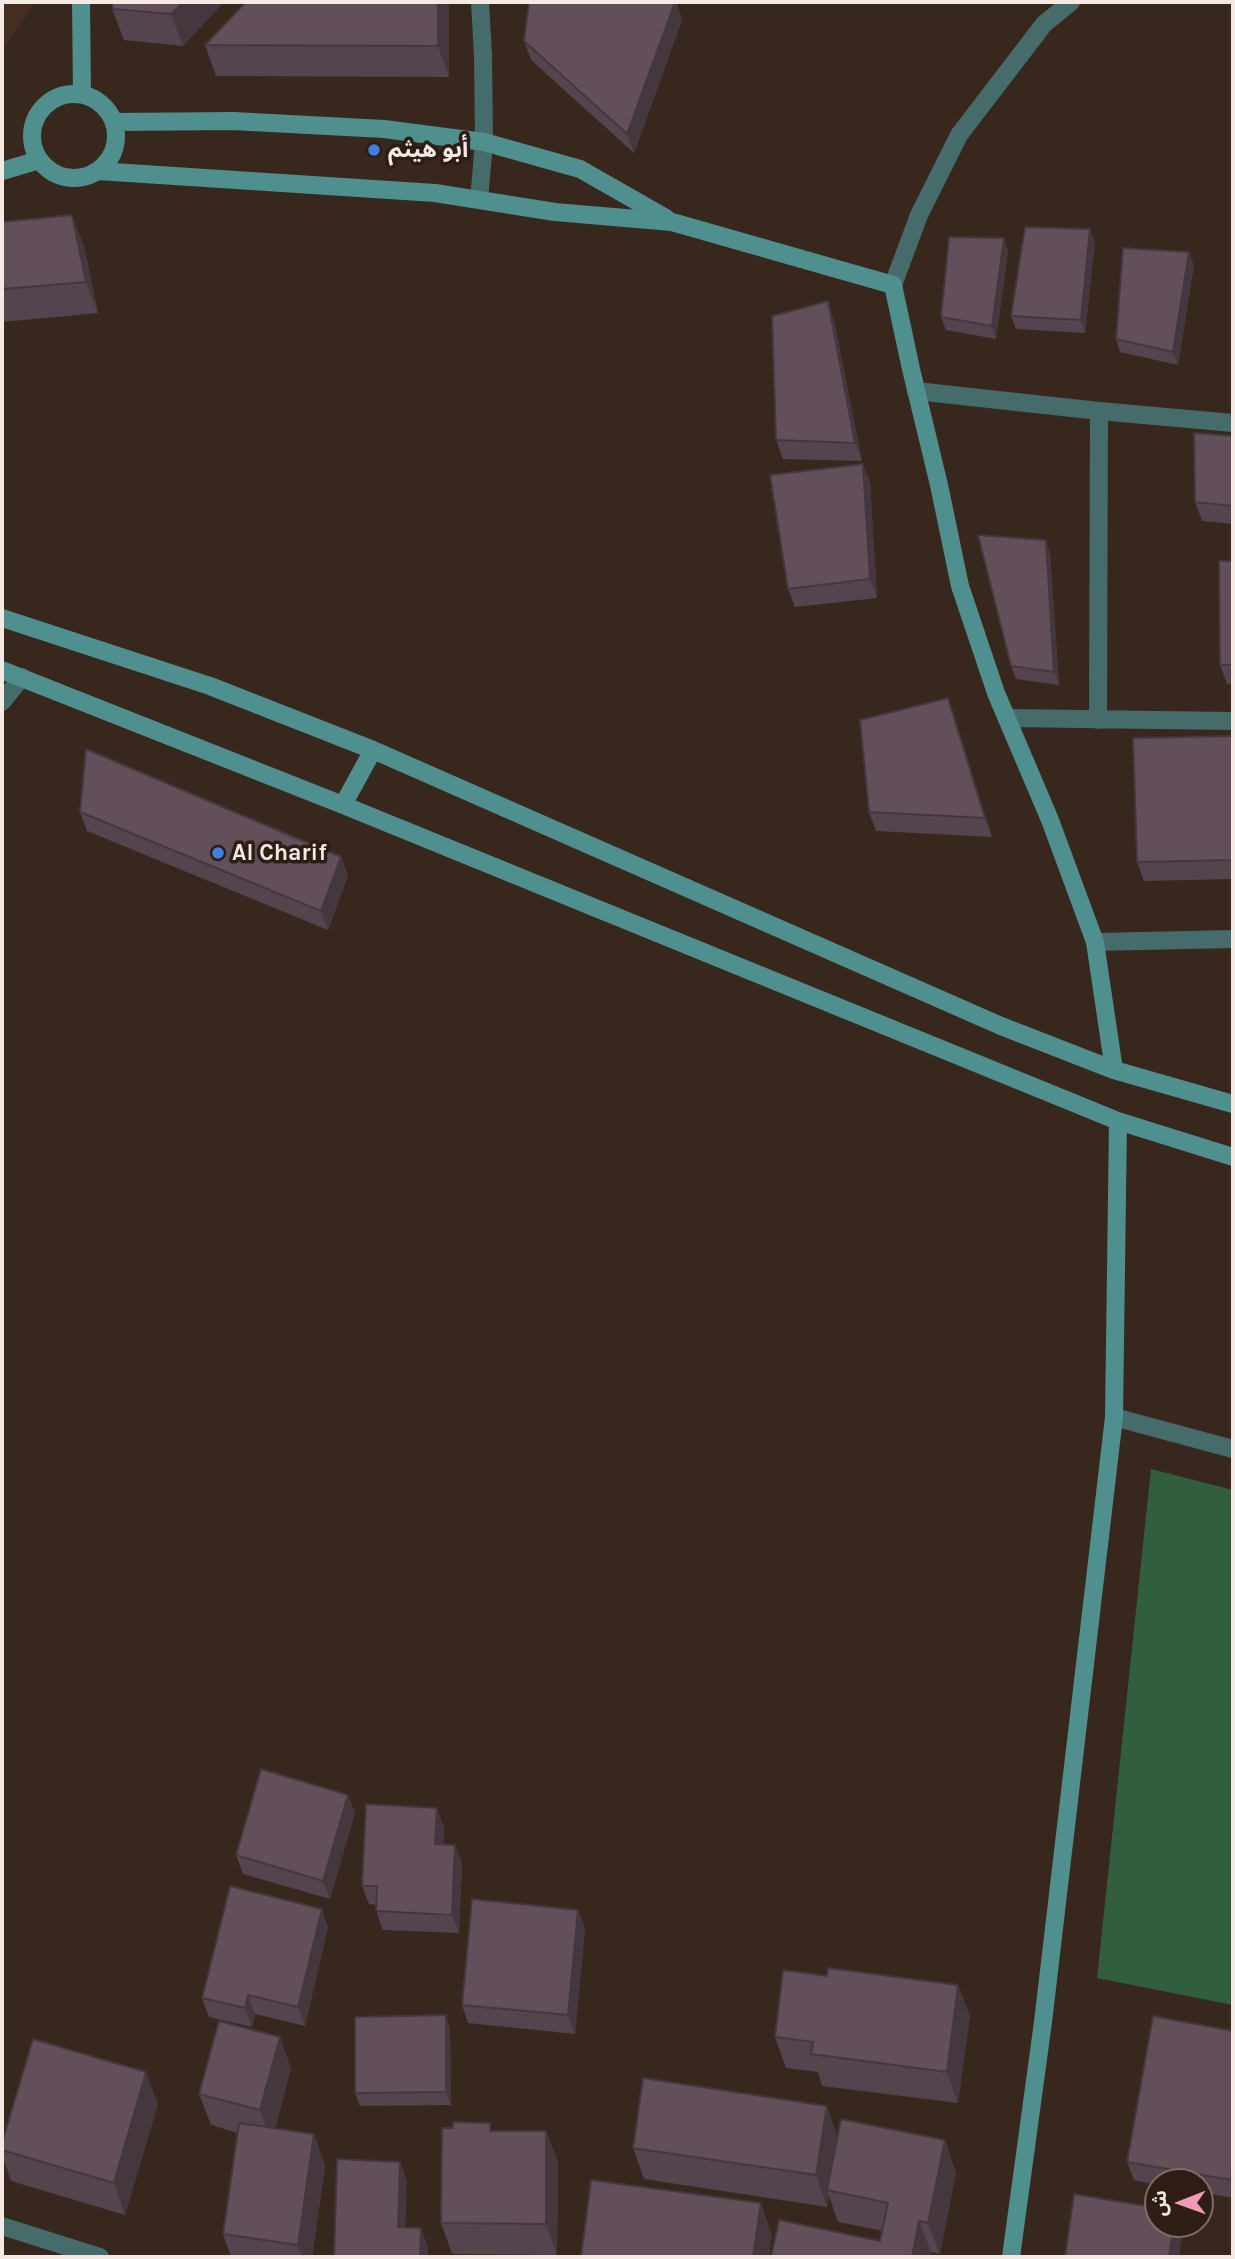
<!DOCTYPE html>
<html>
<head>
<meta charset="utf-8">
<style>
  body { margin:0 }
  #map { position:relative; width:1235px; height:2259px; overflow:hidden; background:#37271d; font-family:Karla,"Noto Sans Arabic",sans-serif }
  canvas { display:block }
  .frame { position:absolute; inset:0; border:4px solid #f4e9e3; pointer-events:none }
  .north { position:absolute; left:1144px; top:2168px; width:70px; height:70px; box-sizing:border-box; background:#2d1d14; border:2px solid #7d6f67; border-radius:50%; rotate:269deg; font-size:19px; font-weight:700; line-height:28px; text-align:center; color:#f4e9e3 }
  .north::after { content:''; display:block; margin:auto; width:24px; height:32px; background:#f09ab7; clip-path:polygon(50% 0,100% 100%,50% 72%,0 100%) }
</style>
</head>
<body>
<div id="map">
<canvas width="1235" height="2259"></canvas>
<div class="frame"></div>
<div class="north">ش</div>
</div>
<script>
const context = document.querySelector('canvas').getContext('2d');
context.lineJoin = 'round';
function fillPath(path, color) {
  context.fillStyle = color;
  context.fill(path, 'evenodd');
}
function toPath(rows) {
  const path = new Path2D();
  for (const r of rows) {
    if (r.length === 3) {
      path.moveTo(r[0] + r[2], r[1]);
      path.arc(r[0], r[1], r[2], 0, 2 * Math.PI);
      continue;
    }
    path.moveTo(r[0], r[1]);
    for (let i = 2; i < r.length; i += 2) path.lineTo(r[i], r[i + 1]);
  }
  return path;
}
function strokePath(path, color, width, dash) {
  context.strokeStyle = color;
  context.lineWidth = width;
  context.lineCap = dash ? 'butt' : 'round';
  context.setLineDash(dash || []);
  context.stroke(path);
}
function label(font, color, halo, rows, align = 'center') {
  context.font = font + ' Karla,"Noto Sans Arabic",sans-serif';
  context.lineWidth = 7;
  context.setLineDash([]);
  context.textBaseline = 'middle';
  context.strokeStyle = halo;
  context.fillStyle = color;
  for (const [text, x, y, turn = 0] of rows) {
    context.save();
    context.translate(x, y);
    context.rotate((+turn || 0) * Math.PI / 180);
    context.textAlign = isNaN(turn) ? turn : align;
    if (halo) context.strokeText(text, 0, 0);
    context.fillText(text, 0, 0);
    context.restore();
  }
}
fillPath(toPath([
  [2,2,36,2,2,50]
]), '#442e21');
fillPath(toPath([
  [1151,1469,1233,1490,1233,2005,1097,1978]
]), '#315e3d');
strokePath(toPath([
  [479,200,484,142,483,56,480,2],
  [893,285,919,215,959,135,1044,24,1071,2],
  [916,391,1099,411,1233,423],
  [2,702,22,677],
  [1007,718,1233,721],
  [1098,720,1099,411],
  [1095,942,1233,939],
  [1114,1417,1233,1449],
  [2,2226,100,2257]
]), '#456c6a', 18);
strokePath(toPath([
  [81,2,82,94],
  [74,136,42],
  [114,122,233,121,384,129,484,142,580,169,666,218],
  [2,171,39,160],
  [98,171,435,193,555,212,672,222,893,285,911,369,939,485,960,586,996,693,1050,820,1095,942,1114,1070],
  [2,618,210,686,373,750,1001,1026,1114,1070,1233,1104],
  [2,670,343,805,1118,1121,1233,1157],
  [343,805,373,750],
  [1011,2257,1043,2022,1114,1417,1118,1121]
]), '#4f908e', 18);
fillPath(toPath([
  [113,2,224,2,183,46,124,40,112,9],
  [449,2,449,77,216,76,205,45],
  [529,2,676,2,682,20,634,153,531,60,524,41],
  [2,222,84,246,98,313,2,322],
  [1095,242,1085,333,1016,329,1011,316],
  [1008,251,996,339,946,330,941,317],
  [1194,265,1178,365,1120,352,1116,339],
  [834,320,862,461,783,459,776,440],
  [1233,436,1233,524,1202,521,1195,502],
  [870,482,877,598,795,607,788,589],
  [1046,540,1050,553,1059,685,1016,679,1011,666],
  [1233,561,1233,684,1227,684,1220,665],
  [948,698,992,837,876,831,869,812],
  [1233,736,1233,879,1144,881,1137,862],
  [80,812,341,857,348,876,328,930,87,831],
  [348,1795,355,1813,330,1899,243,1874,236,1855],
  [444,1827,443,1844,455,1845,462,1864,459,1933,383,1930,376,1911,376,1905,369,1904,362,1886],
  [578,1910,585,1928,575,2034,468,2023,462,2005],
  [328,1927,305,2026,255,2014,252,2027,209,2017,202,1998],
  [827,1976,958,1985,970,2016,958,2103,822,2086,818,2072,786,2068,775,2037],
  [446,2015,450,2028,451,2105,360,2106,355,2093],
  [1233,2031,1233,2198,1200,2192,1200,2182,1158,2182,1158,2185,1134,2180,1127,2162],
  [291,2068,275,2129,314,2134,325,2166,312,2257,231,2257,223,2234,238,2133,211,2125,199,2094],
  [158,2104,125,2215,11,2181,2,2155,2,2143],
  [546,2131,558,2163,557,2255,452,2254,441,2223],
  [838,2137,956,2172,940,2254,931,2252,930,2257,771,2257,880,2241,883,2231,838,2222,829,2196,827,2207,644,2179,633,2148]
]), '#54444d');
fillPath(toPath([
  [183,2,224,2,183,46,171,14],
  [438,2,449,2,449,77,438,46],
  [675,2,682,20,634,153,627,134],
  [72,215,84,246,98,313,86,282],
  [1090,229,1095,242,1085,333,1081,320],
  [1004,238,1008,251,996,339,992,326],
  [1189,252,1194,265,1178,365,1173,352],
  [828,301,834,320,862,461,855,443],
  [863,464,870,482,877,598,870,579],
  [1046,540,1050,553,1059,685,1054,672],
  [948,698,955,717,992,837,985,818],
  [341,857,348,876,328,930,321,911],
  [348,1795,355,1813,330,1899,323,1881],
  [437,1808,444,1827,442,1863,435,1844],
  [455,1845,462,1864,459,1933,452,1915],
  [322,1909,328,1927,305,2026,298,2007],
  [578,1910,585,1928,575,2034,568,2015],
  [958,1985,970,2016,958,2103,947,2072],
  [248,1995,255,2014,252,2027,245,2008],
  [446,2015,450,2028,451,2105,446,2092],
  [280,2037,291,2068,272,2142,260,2110],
  [146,2072,158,2104,125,2215,114,2183],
  [827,2106,838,2138,827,2190,829,2196,827,2207,816,2175],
  [546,2131,558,2163,557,2255,546,2224],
  [314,2134,325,2166,312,2257,302,2257,298,2245],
  [945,2140,956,2172,940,2254,928,2223],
  [400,2162,407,2181,405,2246,398,2227],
  [761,2203,772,2235,769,2257,753,2257],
  [919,2221,931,2252,930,2257,912,2257],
  [1174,2224,1181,2224,1183,2229,1179,2257,1169,2257],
  [421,2228,428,2247,428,2257,420,2257]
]), '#45373e');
const building = toPath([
  [113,2,183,2,171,14,112,9,113,2],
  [246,2,438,2,438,46,205,45,246,2],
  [529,2,675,2,627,134,524,41,529,2],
  [72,215,86,282,2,289,2,222,72,215],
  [1025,227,1090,229,1081,320,1011,316,1025,227],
  [949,237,1004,238,992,326,941,317,949,237],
  [1123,248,1189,252,1173,352,1116,339,1123,248],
  [828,301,855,443,776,440,772,316,828,301],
  [1194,433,1233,436,1233,506,1195,502,1194,433],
  [863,464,870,579,788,589,770,475,863,464],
  [978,535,1046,540,1054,672,1011,666,978,535],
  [1219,561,1233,561,1233,665,1220,665,1219,561],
  [948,698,985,818,869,812,860,720,948,698],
  [1233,736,1233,860,1137,862,1133,738,1233,736],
  [86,749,341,857,321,911,80,812,86,749],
  [261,1769,348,1795,323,1881,236,1855,261,1769],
  [366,1804,437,1808,435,1844,455,1845,452,1915,376,1911,377,1886,362,1886,366,1804],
  [230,1886,322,1909,298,2007,248,1995,245,2008,202,1998,230,1886],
  [472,1899,578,1910,568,2015,462,2005,472,1899],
  [828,1968,958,1985,947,2072,811,2054,813,2042,775,2037,783,1970,827,1976,828,1968],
  [446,2015,446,2092,355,2093,355,2017,446,2015],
  [1153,2016,1233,2031,1233,2169,1231,2180,1127,2162,1153,2016],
  [219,2021,280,2037,260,2110,199,2094,219,2021],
  [33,2039,146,2072,114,2183,2,2150,2,2143,33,2039],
  [643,2078,827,2106,816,2175,633,2148,643,2078],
  [841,2119,945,2140,928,2223,919,2221,912,2257,771,2257,779,2220,880,2241,888,2203,827,2190,841,2119],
  [453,2122,490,2123,490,2131,546,2131,546,2224,441,2223,442,2128,453,2128,453,2122],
  [239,2123,314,2134,298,2245,223,2234,239,2123],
  [337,2159,400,2162,398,2227,421,2228,420,2257,334,2257,337,2159],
  [591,2180,761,2203,753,2257,581,2257,591,2180],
  [1074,2194,1158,2208,1158,2224,1174,2224,1169,2257,1065,2257,1074,2194]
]);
fillPath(building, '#624f59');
strokePath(building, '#45373e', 2);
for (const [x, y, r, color] of [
  [374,150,7,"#3f7fe0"],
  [218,853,7,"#3f7fe0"]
]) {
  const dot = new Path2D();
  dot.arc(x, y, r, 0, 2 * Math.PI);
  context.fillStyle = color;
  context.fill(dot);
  strokePath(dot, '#2d1d14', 2.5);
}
label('bold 23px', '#f4e9e3', '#2d1d14', [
  ["أبو هيثم",388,150],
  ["Al Charif",232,853]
], 'left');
</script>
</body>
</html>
